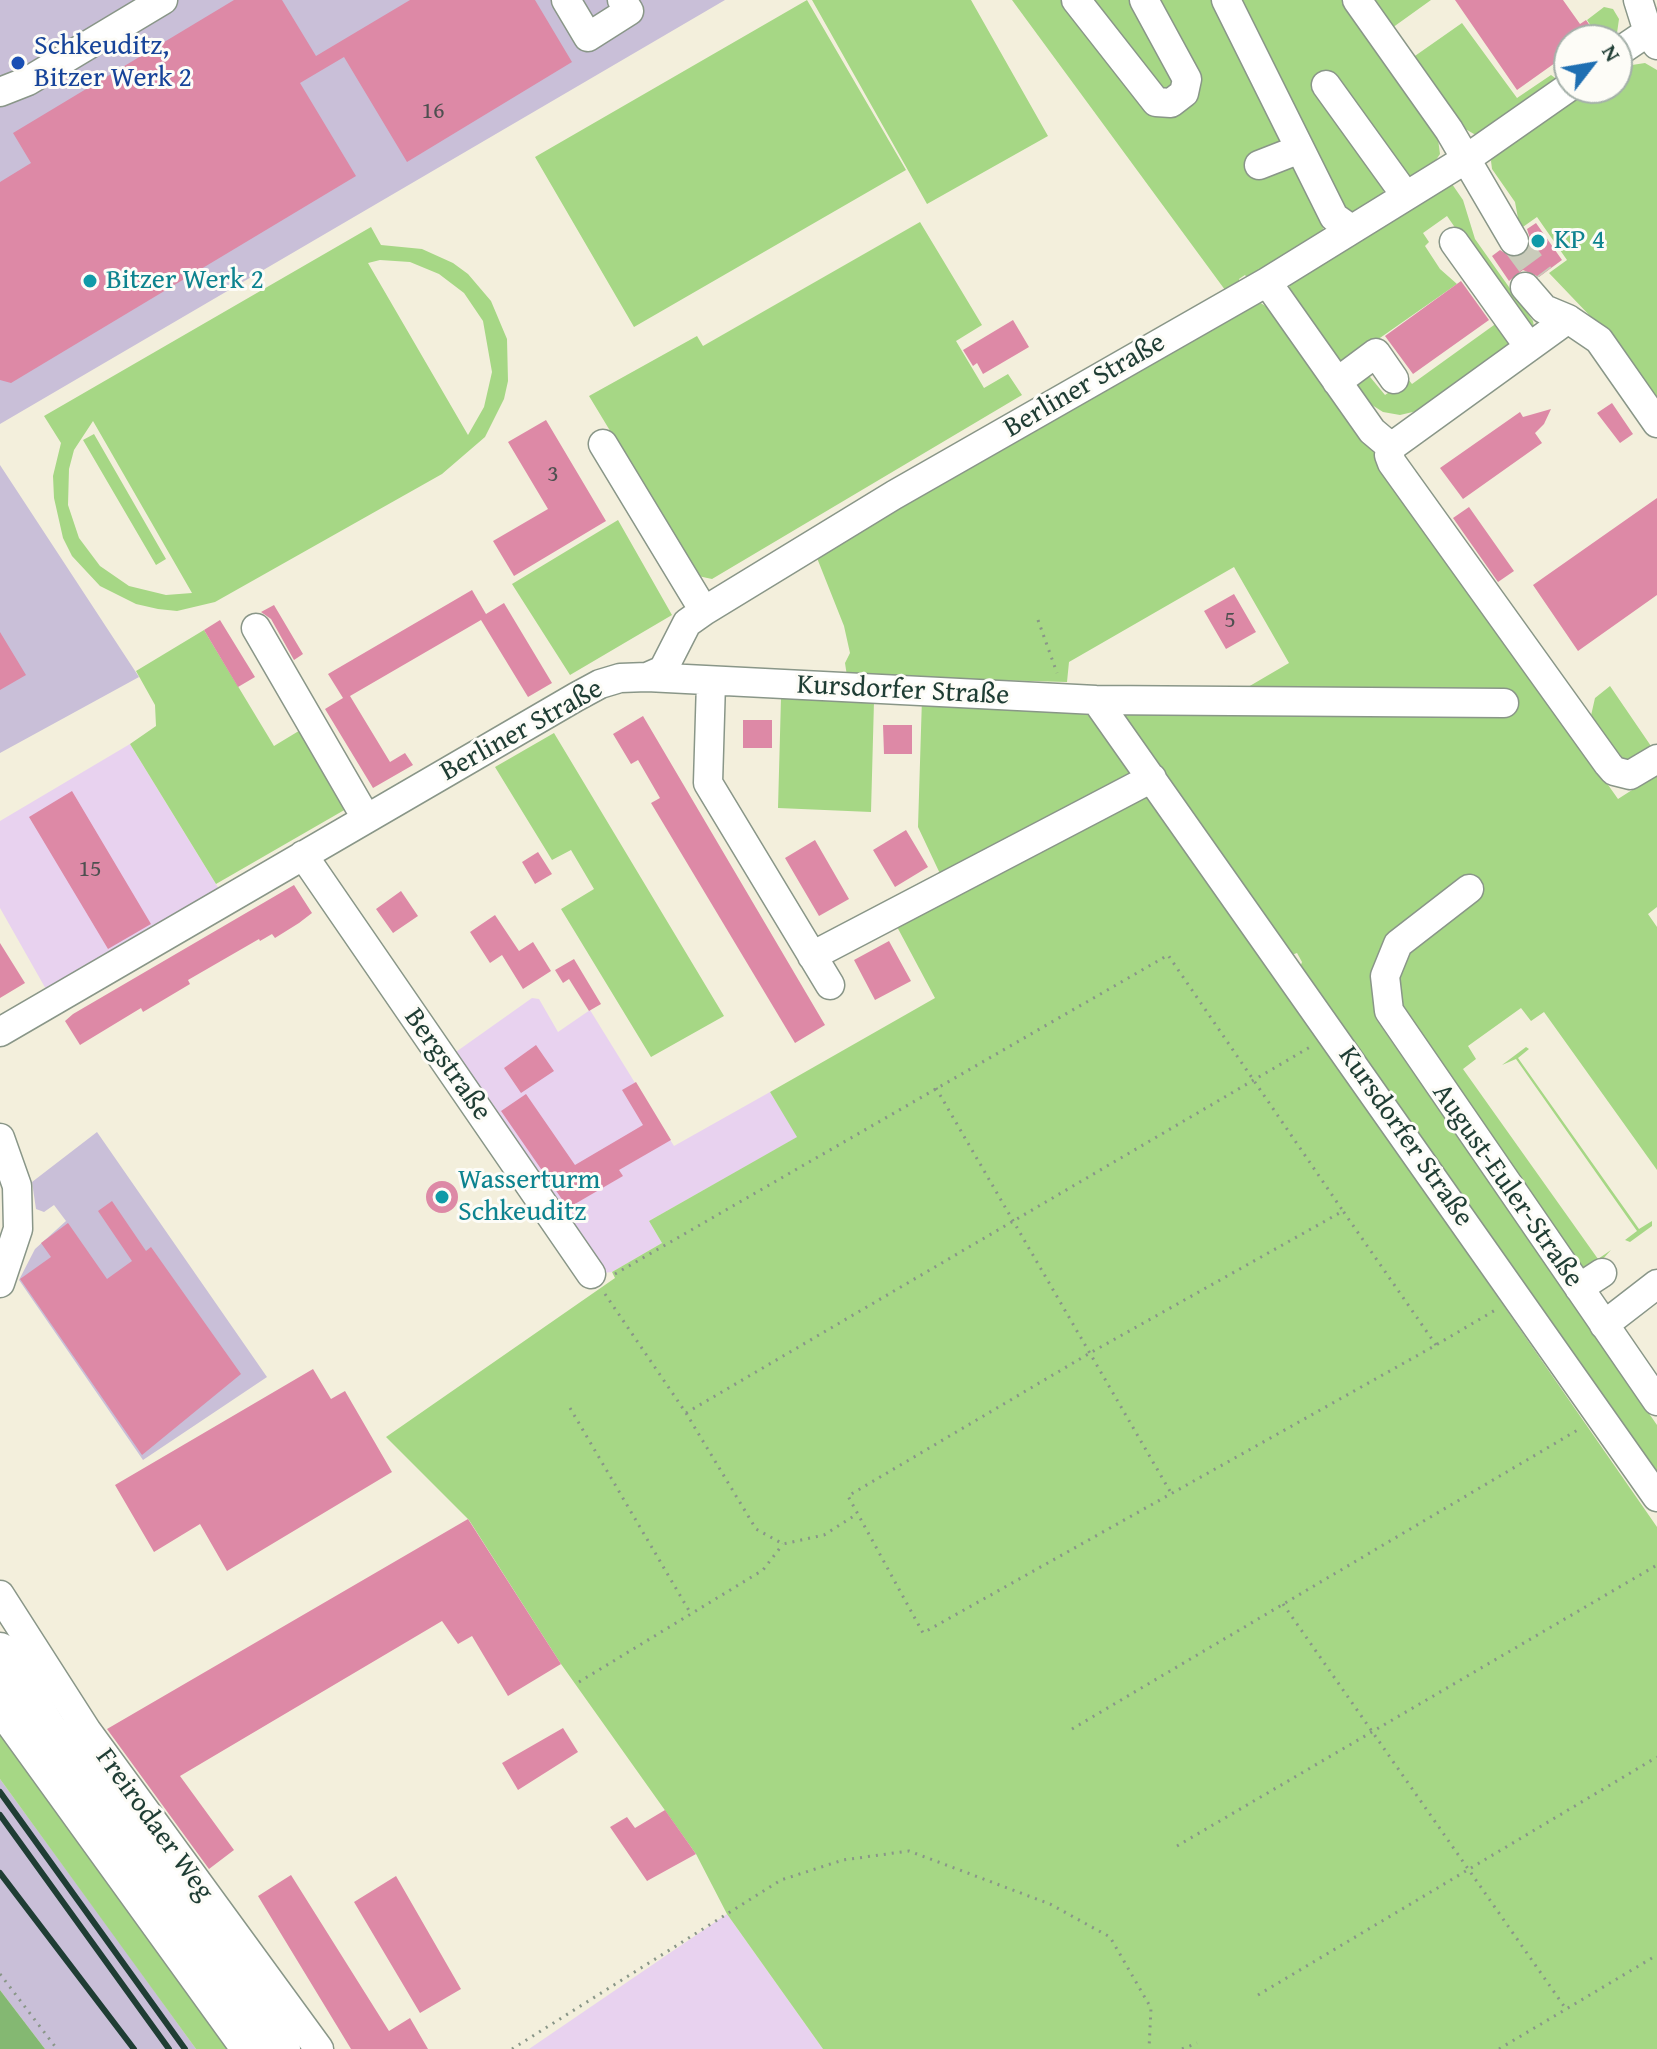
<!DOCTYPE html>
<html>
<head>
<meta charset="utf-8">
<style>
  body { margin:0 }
  #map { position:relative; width:1657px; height:2049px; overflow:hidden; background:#f3efdc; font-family:"Gentium Book Plus",serif }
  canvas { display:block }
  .north { position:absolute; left:1553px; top:24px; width:80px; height:80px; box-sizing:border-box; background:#fdfcf7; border:2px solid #a4b0a9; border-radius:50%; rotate:59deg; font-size:22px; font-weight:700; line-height:32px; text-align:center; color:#1f3d34 }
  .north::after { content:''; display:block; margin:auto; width:28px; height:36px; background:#1f6fb2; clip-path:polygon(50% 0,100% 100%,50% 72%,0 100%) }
</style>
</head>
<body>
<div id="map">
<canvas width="1657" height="2049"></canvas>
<div class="north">N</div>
</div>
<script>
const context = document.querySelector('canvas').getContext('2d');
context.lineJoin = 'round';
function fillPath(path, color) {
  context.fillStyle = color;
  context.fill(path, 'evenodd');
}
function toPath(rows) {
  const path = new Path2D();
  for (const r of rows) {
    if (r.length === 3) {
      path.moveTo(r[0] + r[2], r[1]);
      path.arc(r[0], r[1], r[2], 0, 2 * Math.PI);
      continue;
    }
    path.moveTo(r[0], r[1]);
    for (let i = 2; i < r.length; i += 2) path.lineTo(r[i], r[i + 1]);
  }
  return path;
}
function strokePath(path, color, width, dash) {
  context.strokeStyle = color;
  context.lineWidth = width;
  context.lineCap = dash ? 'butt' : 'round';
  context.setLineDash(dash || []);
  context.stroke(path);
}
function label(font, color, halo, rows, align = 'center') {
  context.font = font + ' "Gentium Book Plus",serif';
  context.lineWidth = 6;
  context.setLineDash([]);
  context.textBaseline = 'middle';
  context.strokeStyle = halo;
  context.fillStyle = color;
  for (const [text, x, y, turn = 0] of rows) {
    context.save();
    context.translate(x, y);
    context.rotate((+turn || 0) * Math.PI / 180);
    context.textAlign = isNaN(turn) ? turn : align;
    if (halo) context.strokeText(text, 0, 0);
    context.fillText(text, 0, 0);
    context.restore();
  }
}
fillPath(toPath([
  [130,744,219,889,47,991,0,908,0,821],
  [532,998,539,999,558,1032,590,1010,674,1146,770,1092,798,1137,649,1221,662,1243,612,1272,603,1273,453,1054],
  [727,1914,823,2049,529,2049]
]), '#e8d2ef');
fillPath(toPath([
  [0,0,725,0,0,424],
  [0,465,139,677,0,753],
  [97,1132,267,1377,143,1460,19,1280,35,1249,66,1221,54,1205,44,1212,36,1209,32,1182],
  [0,1779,127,1953,196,2049,45,2049,0,1990]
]), '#c9bfd8');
fillPath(toPath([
  [807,0,906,170,634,327,535,157],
  [812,0,971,0,1048,136,927,204],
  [1012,0,1344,0,1438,139,1440,154,1432,166,1411,179,1385,188,1381,197,1351,215,1321,215,1323,229,1320,239,1249,280,1245,275,1239,279,1241,285,1228,294],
  [1372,0,1431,0,1392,28],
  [1604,7,1613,9,1619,19,1616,40,1600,40,1587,20],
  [1462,23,1517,98,1551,75,1558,80,1483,134,1474,134,1460,126,1412,58],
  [1645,63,1657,70,1657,404,1613,340,1549,273,1567,260,1537,217,1520,229,1515,202,1492,169,1491,161,1493,155,1589,88,1617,88,1619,67],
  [1452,184,1463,200,1475,239,1533,321,1534,327,1526,330,1447,216,1423,233,1429,242,1425,246,1440,269,1457,284,1347,361,1335,359,1289,292,1290,284],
  [920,222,982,325,956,341,984,388,1008,374,1022,395,712,579,698,576,589,396,697,336,703,346],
  [371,227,381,245,422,249,453,263,468,274,491,301,507,339,508,381,504,399,485,437,442,474,215,602,177,611,158,609,136,604,100,586,72,556,63,538,54,498,53,476,61,443,44,416],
  [380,260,410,262,439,274,464,293,483,321,492,372,484,407,468,435,368,263],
  [93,421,192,593,166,595,129,586,100,566,79,538,68,505,69,469,74,450],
  [1259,302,1275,312,1618,799,1657,774,1657,907,1648,914,1657,927,1657,1170,1544,1012,1531,1021,1521,1008,1468,1046,1476,1059,1463,1069,1598,1259,1611,1250,1602,1260,1585,1272,1396,1000,1401,962,1462,880,1396,930,1373,978,1372,990,1376,1019,1657,1425,1657,1484,1298,973,1302,962,1297,953,1283,958,1124,726,1121,703,1503,694,1248,687,1289,663,1234,567,1069,662,1067,682,847,676,845,663,850,653,844,626,817,558,1237,307],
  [1501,320,1510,344,1417,411,1400,415,1383,412,1361,398,1354,378,1366,372,1385,395,1408,379,1412,384],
  [94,434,166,559,156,565,83,440],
  [618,520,672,615,570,675,512,584],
  [204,630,274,746,307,726,353,805,216,884,130,744,156,726,155,705,136,671],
  [1610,686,1653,749,1626,762,1590,720,1595,698],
  [781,698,874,701,871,812,778,808],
  [922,698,1084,705,1134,771,1132,778,943,880,918,827],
  [554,733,724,1016,651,1057,561,909,594,889,571,850,552,860,495,767],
  [1147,791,1657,1527,1657,2049,823,2049,727,1914,696,1854,561,1664,469,1520,386,1437,615,1278,612,1272,662,1243,649,1221,797,1137,770,1092,935,998,895,923],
  [1526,1047,1529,1049,1518,1058,1639,1229,1652,1221,1652,1226,1630,1242,1625,1240,1637,1231,1516,1059,1502,1065],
  [0,1718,237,2049,196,2049,0,1779]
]), '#a6d785');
fillPath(toPath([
  [0,1990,45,2049,0,2049]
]), '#84b872');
fillPath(toPath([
  [234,0,282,0,316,56,410,0,535,0,572,62,407,162,344,57,300,83,356,176,11,383,0,380,0,182,31,163,13,133],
  [1455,0,1563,0,1580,24,1586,20,1600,40,1569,40,1569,53,1517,90],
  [1536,223,1562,260,1539,277,1523,270,1509,281,1492,256,1500,250,1513,258,1523,255,1531,242,1527,229],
  [1461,281,1489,320,1413,374,1385,336],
  [1013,320,1029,347,983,374,977,363,973,366,963,350],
  [1612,403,1633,434,1620,443,1597,413],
  [1551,409,1544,424,1535,433,1542,443,1463,499,1440,468,1520,412,1523,417],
  [546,420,606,521,514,576,493,541,548,509,508,442],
  [1657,498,1657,595,1578,651,1533,585],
  [1469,507,1514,571,1498,582,1453,518],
  [472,590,486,614,504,603,552,683,528,697,481,620,350,696,390,762,405,753,413,765,373,788,325,709,343,698,328,674],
  [1234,594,1256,632,1226,649,1204,611],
  [274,605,303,654,294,660,271,619,261,612],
  [220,620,255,677,238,687,204,630],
  [0,632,26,675,0,690],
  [643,716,825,1025,795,1043,651,803,660,798,638,760,631,764,613,734],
  [743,720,772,720,772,748,743,748],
  [883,725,912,725,912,754,884,754],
  [72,791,151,924,108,949,29,817],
  [906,830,928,867,895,887,873,850],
  [815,840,849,899,819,916,785,858],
  [538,852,552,874,535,884,522,862],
  [294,885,312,913,299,923,275,938,272,934,260,941,259,939,188,980,190,984,143,1012,141,1008,80,1045,65,1021,73,1014],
  [401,891,418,916,393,933,376,909],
  [495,915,519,951,533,942,551,971,523,989,502,955,490,963,470,932],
  [889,941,911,981,875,1000,854,960],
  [0,943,25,983,0,998],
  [574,959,601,1004,589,1011,569,979,563,983,555,970],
  [536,1045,554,1071,521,1093,504,1068],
  [636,1082,671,1140,619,1170,623,1176,568,1208,501,1111,526,1094,575,1165,643,1125,622,1090],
  [442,1197,16],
  [112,1201,146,1251,151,1247,241,1374,142,1455,20,1279,51,1257,41,1243,68,1223,107,1279,132,1261,98,1211],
  [313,1369,331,1399,345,1391,392,1472,227,1571,200,1524,154,1552,115,1485],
  [468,1519,561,1664,508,1696,472,1636,458,1644,442,1621,180,1776,234,1850,209,1869,107,1729],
  [563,1728,578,1752,518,1790,502,1763],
  [665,1810,696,1854,647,1881,610,1827,627,1817,635,1828],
  [291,1875,389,2031,410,2018,428,2049,351,2049,258,1896],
  [396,1876,461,1989,420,2013,354,1902]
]), '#dd89a6');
strokePath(toPath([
  [1514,241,1540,276]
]), '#c9cbba', 28, [28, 14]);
const minor = toPath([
  [566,0,588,37,629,11,622,0],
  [1076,0,1156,102,1171,103,1184,93,1187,79,1144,0],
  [1226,0,1334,217,1351,229],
  [1357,0,1449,130,1514,241],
  [1638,0,1648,32,1657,45],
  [1617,53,1648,32],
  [1326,85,1406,196],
  [0,92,28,81,163,0],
  [1259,165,1300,149],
  [1454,242,1529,347],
  [1267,282,1372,431,1391,447,1389,455,1392,463,1608,764,1614,771,1630,775,1657,759],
  [1525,287,1544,309,1568,319],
  [1337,382,1376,353,1394,379],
  [603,444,704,611],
  [1391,447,1568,319,1599,340,1657,423],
  [256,628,366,818],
  [647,677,1096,700,1504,703],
  [711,682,708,783,830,985],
  [1096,700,1657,1497],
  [303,855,591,1274],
  [1469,889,1398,944,1385,976,1389,1011,1657,1401],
  [812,956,1152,778],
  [0,1032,576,697,600,684,620,678,647,677,663,670,687,623,704,611,894,495,1267,282,1466,159,1569,87],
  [0,1138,17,1186,18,1229,0,1283],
  [1579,1288,1602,1273],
  [1604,1325,1657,1284],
  [0,1595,87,1731,319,2049]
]);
const major = toPath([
  [0,1651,47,1727,282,2049],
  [0,1703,250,2049]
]);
strokePath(minor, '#899688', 31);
strokePath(major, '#899688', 39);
strokePath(toPath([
  [1038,620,1057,673],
  [936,1088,1171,1493],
  [615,1274,1168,955,1343,1211],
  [605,1294,686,1413,1310,1047],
  [1436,1345,1343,1211,1090,1353,848,1496,923,1633,1436,1345,1497,1309],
  [570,1408,691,1614],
  [686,1413,756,1529,783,1544,824,1535,857,1514],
  [1283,1604,1566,2009],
  [579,1682,763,1570,783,1544],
  [1072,1729,1581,1428],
  [1177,1846,1657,1565],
  [0,1974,57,2049],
  [1258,1995,1657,1757],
  [512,2049,781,1880,843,1860,909,1851,1050,1904,1110,1937,1151,2008,1149,2049],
  [1182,2049,1197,2043],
  [1499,2049,1657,1955]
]), '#899688', 3, [2, 6]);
strokePath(minor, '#fff', 28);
strokePath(major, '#fff', 36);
strokePath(toPath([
  [0,1792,185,2049],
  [0,1815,169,2049],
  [0,1873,134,2049]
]), '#1f3d34', 6);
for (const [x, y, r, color] of [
  [18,63,8,"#1a4fb4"],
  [1538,241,8,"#0f9aa8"],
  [90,281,8,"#0f9aa8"],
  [442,1197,8,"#0f9aa8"]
]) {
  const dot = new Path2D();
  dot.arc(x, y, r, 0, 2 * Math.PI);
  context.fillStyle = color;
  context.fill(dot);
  strokePath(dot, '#fdfcf7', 3);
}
label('24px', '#4e5050', null, [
  ["16",433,112],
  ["3",553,475],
  ["5",1230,621],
  ["15",90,870]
]);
label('28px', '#164399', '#fdfcf7', [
  ["Schkeuditz,",34,47],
  ["Bitzer Werk 2",34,79]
], 'left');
label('28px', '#0d838f', '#fdfcf7', [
  ["KP 4",1554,241],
  ["Bitzer Werk 2",106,281],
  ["Wasserturm",458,1181],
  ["Schkeuditz",458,1213]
], 'left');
label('28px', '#1f3d34', '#fdfcf7', [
  ["Berliner Straße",1085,386,-30],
  ["Kursdorfer Straße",903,691,3],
  ["Berliner Straße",522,731,-29],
  ["Bergstraße",447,1065,55],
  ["Kursdorfer Straße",1405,1137,55],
  ["August-Euler-Straße",1507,1186,55],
  ["Freirodaer Weg",154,1825,54]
]);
</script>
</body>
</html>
